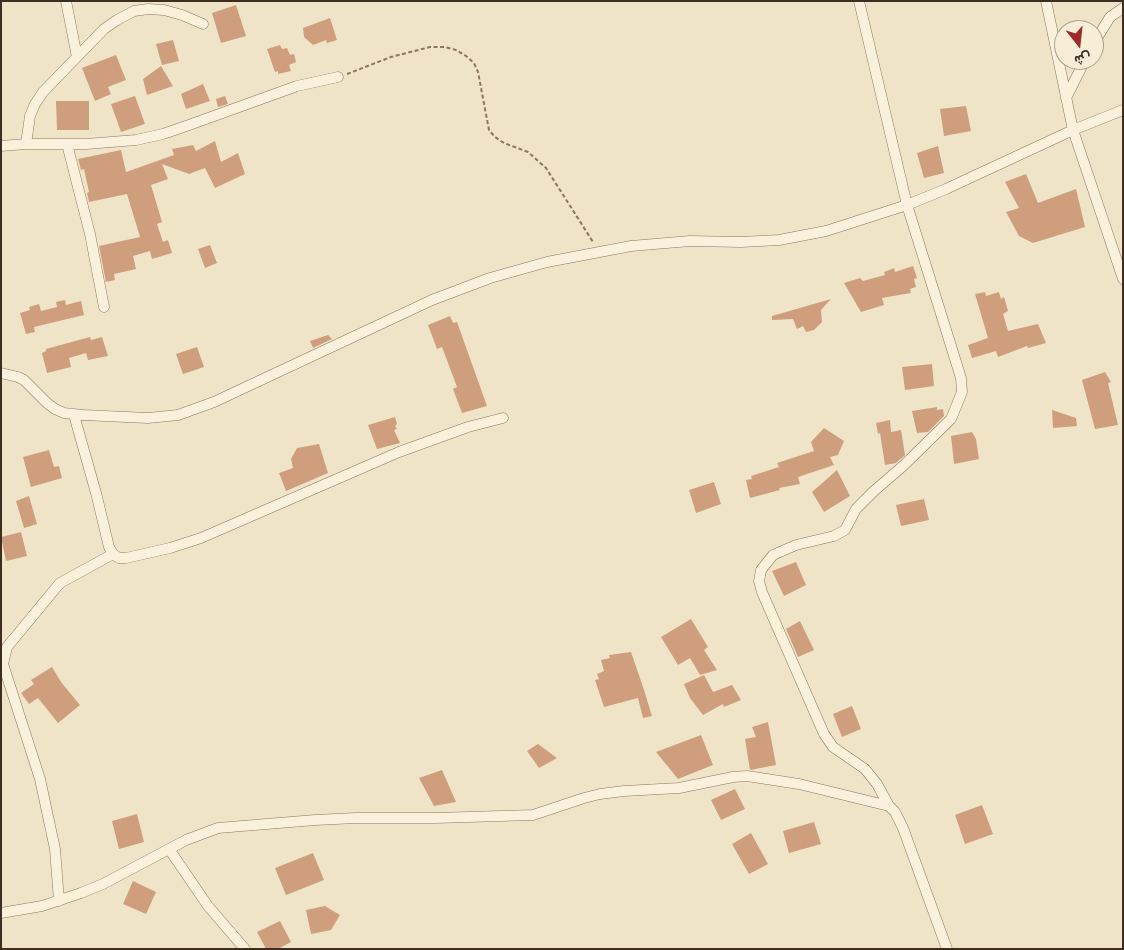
<!DOCTYPE html>
<html>
<head>
<meta charset="utf-8">
<style>
  body { margin:0 }
  #map { position:relative; width:1124px; height:950px; overflow:hidden; background:#f0e4c8; font-family:Spectral,Vazirmatn,serif }
  canvas { display:block }
  .frame { position:absolute; inset:0; border:2px solid #3d2e20; pointer-events:none }
  .north { position:absolute; left:1054px; top:20px; width:50px; height:50px; box-sizing:border-box; background:#f7eed8; border:1px solid #ada18e; border-radius:50%; rotate:164deg; font-size:14px; font-weight:700; line-height:20px; text-align:center; color:#3d2e20 }
  .north::after { content:''; display:block; margin:auto; width:18px; height:22px; background:#9e2a2b; clip-path:polygon(50% 0,100% 100%,50% 72%,0 100%) }
</style>
</head>
<body>
<div id="map">
<canvas width="1124" height="950"></canvas>
<div class="frame"></div>
<div class="north">ش</div>
</div>
<script>
const context = document.querySelector('canvas').getContext('2d');
context.lineJoin = 'round';
function fillPath(path, color) {
  context.fillStyle = color;
  context.fill(path, 'evenodd');
}
function toPath(rows) {
  const path = new Path2D();
  for (const r of rows) {
    path.moveTo(r[0], r[1]);
    for (let i = 2; i < r.length; i += 2) path.lineTo(r[i], r[i + 1]);
  }
  return path;
}
function strokePath(path, color, width, dash) {
  context.strokeStyle = color;
  context.lineWidth = width;
  context.lineCap = dash ? 'butt' : 'round';
  context.setLineDash(dash || []);
  context.stroke(path);
}
fillPath(toPath([
  [236,5,246,36,221,43,212,13],
  [330,18,337,40,327,43,326,40,313,45,304,37,303,28],
  [173,40,179,61,162,65,156,44],
  [280,45,282,49,287,48,290,55,294,54,296,62,289,65,291,71,278,74,278,71,275,72,267,49],
  [116,55,126,80,108,87,111,94,95,101,82,68],
  [161,66,173,86,147,95,143,79],
  [203,84,210,101,186,109,181,94],
  [135,96,145,124,121,132,111,104],
  [225,96,228,104,218,107,216,99],
  [56,101,89,101,89,130,57,130],
  [966,106,971,131,944,136,940,109],
  [215,141,221,162,238,153,245,174,215,188,205,168,189,174,162,164,168,179,151,185,162,222,157,224,163,242,168,240,172,253,152,259,150,251,133,256,136,269,114,274,115,280,106,282,99,246,140,237,127,194,89,202,87,193,89,192,84,169,81,170,78,159,121,150,126,172,174,155,172,149,193,145,196,151],
  [938,146,944,173,924,178,917,153],
  [1026,174,1038,203,1076,189,1085,227,1033,243,1019,236,1006,212,1019,208,1005,182],
  [210,245,217,263,205,268,198,249],
  [913,266,917,278,914,279,916,287,910,289,911,293,882,298,884,305,861,312,844,283,860,278,863,281,885,275,884,272,894,268,895,272],
  [985,292,986,296,999,292,1001,299,1004,297,1008,311,1003,314,1008,331,1038,324,1046,343,1028,348,1027,346,998,357,996,351,972,358,968,345,988,338,975,294],
  [831,299,821,310,822,322,814,330,806,332,803,326,797,329,793,319,772,320,772,316],
  [65,300,66,305,81,301,84,315,34,327,35,332,26,334,20,313,30,310,29,307,39,304,41,311,57,307,56,302],
  [450,316,453,323,457,322,487,406,462,413,453,389,457,387,442,347,437,349,428,325],
  [328,335,332,339,313,348,310,341],
  [90,337,91,340,102,337,108,356,88,360,86,353,69,358,71,367,47,373,42,353,46,351,46,349],
  [197,347,204,367,183,374,176,354],
  [932,364,934,386,905,390,902,367],
  [1105,372,1111,382,1108,383,1118,425,1095,429,1082,380],
  [937,407,937,410,943,409,944,416,928,432,917,433,912,411],
  [1052,410,1076,418,1077,426,1053,428],
  [395,417,397,424,395,426,397,429,394,430,400,443,377,449,368,425],
  [890,420,891,432,901,430,905,455,896,463,885,465,880,433,878,434,876,423],
  [824,428,844,441,838,455,830,457,834,465,798,477,800,484,779,488,780,490,750,498,746,480,752,479,751,476,779,467,777,463,814,451,811,442],
  [972,432,976,439,979,459,954,464,951,436],
  [319,444,328,473,286,491,279,473,293,468,291,459,297,448],
  [49,450,54,467,59,466,62,478,31,487,23,457],
  [837,470,850,496,824,512,812,492],
  [714,482,721,504,696,513,689,490],
  [29,496,37,524,24,528,16,501],
  [924,499,929,520,901,526,896,505],
  [21,532,27,556,6,561,1,537],
  [796,562,806,585,784,596,772,571],
  [691,619,708,647,704,650,717,670,700,675,690,658,678,665,661,637],
  [800,621,814,650,798,657,786,629],
  [631,652,644,690,652,716,643,718,638,698,604,707,595,680,599,679,597,674,604,671,601,660,610,658,609,655],
  [52,667,61,682,80,705,58,723,38,698,29,704,21,693,34,684,31,680],
  [704,675,713,692,732,685,741,700,724,707,723,704,703,715,690,698,684,684],
  [852,706,861,729,842,737,833,714],
  [768,722,776,765,750,770,745,739,756,737,752,727],
  [701,735,713,765,678,779,656,752],
  [538,744,557,758,539,768,527,751],
  [442,770,456,802,434,806,419,778],
  [735,789,745,809,721,820,711,800],
  [982,805,993,834,965,844,955,815],
  [137,814,144,842,119,849,112,821],
  [814,822,821,844,789,853,783,831],
  [751,833,768,864,749,874,732,844],
  [313,853,324,880,286,895,275,868],
  [133,881,156,892,146,914,123,904],
  [325,906,340,915,331,930,311,934,306,910],
  [280,921,291,942,278,949,266,949,257,932]
]), '#cf9f7d');
const minor = toPath([
  [66,1,77,57],
  [859,1,907,205,961,378,962,392,951,419,903,466,874,491,856,509,845,530,834,536,796,545,773,555,761,570,759,581,762,592,824,734,833,747,865,769,877,784,889,806],
  [1046,1,1073,130,1123,279],
  [1094,43,1110,17,1123,8],
  [1066,98,1085,60],
  [26,144,30,116,35,104,43,92,104,29,117,20,134,11,148,9,164,10,182,15,203,24],
  [67,144,90,234,104,307],
  [1,146,26,144,86,144,136,140,163,134,189,125,297,86,338,77],
  [1,373,18,377,24,380,47,403,55,409,64,413,83,415,148,418,178,415,214,402,432,300,490,278,547,262,631,246,690,241,741,242,779,240,826,231,907,205,946,189,1073,130,1123,110],
  [74,415,96,493,109,547,113,554,119,558,126,558,170,548,201,538,399,452,468,427,503,418],
  [169,849,208,906,245,949],
  [59,901,55,849,40,779,3,664,7,647,60,583,113,554],
  [1,913,42,906,81,893,103,884,186,840,218,828,315,820,356,818,436,818,533,815,584,798,600,794,624,791,679,788,733,777,747,776,799,784,889,806,895,812,903,828,947,949]
]);
strokePath(minor, '#8d765c', 11);
strokePath(toPath([
  [347,74,391,57,430,47,445,47,456,50,466,56,474,63,478,72,489,130,495,137,504,143,528,152,546,168,593,242]
]), '#8d765c', 2, [4, 2.5]);
strokePath(minor, '#faf1dc', 10);
</script>
</body>
</html>
